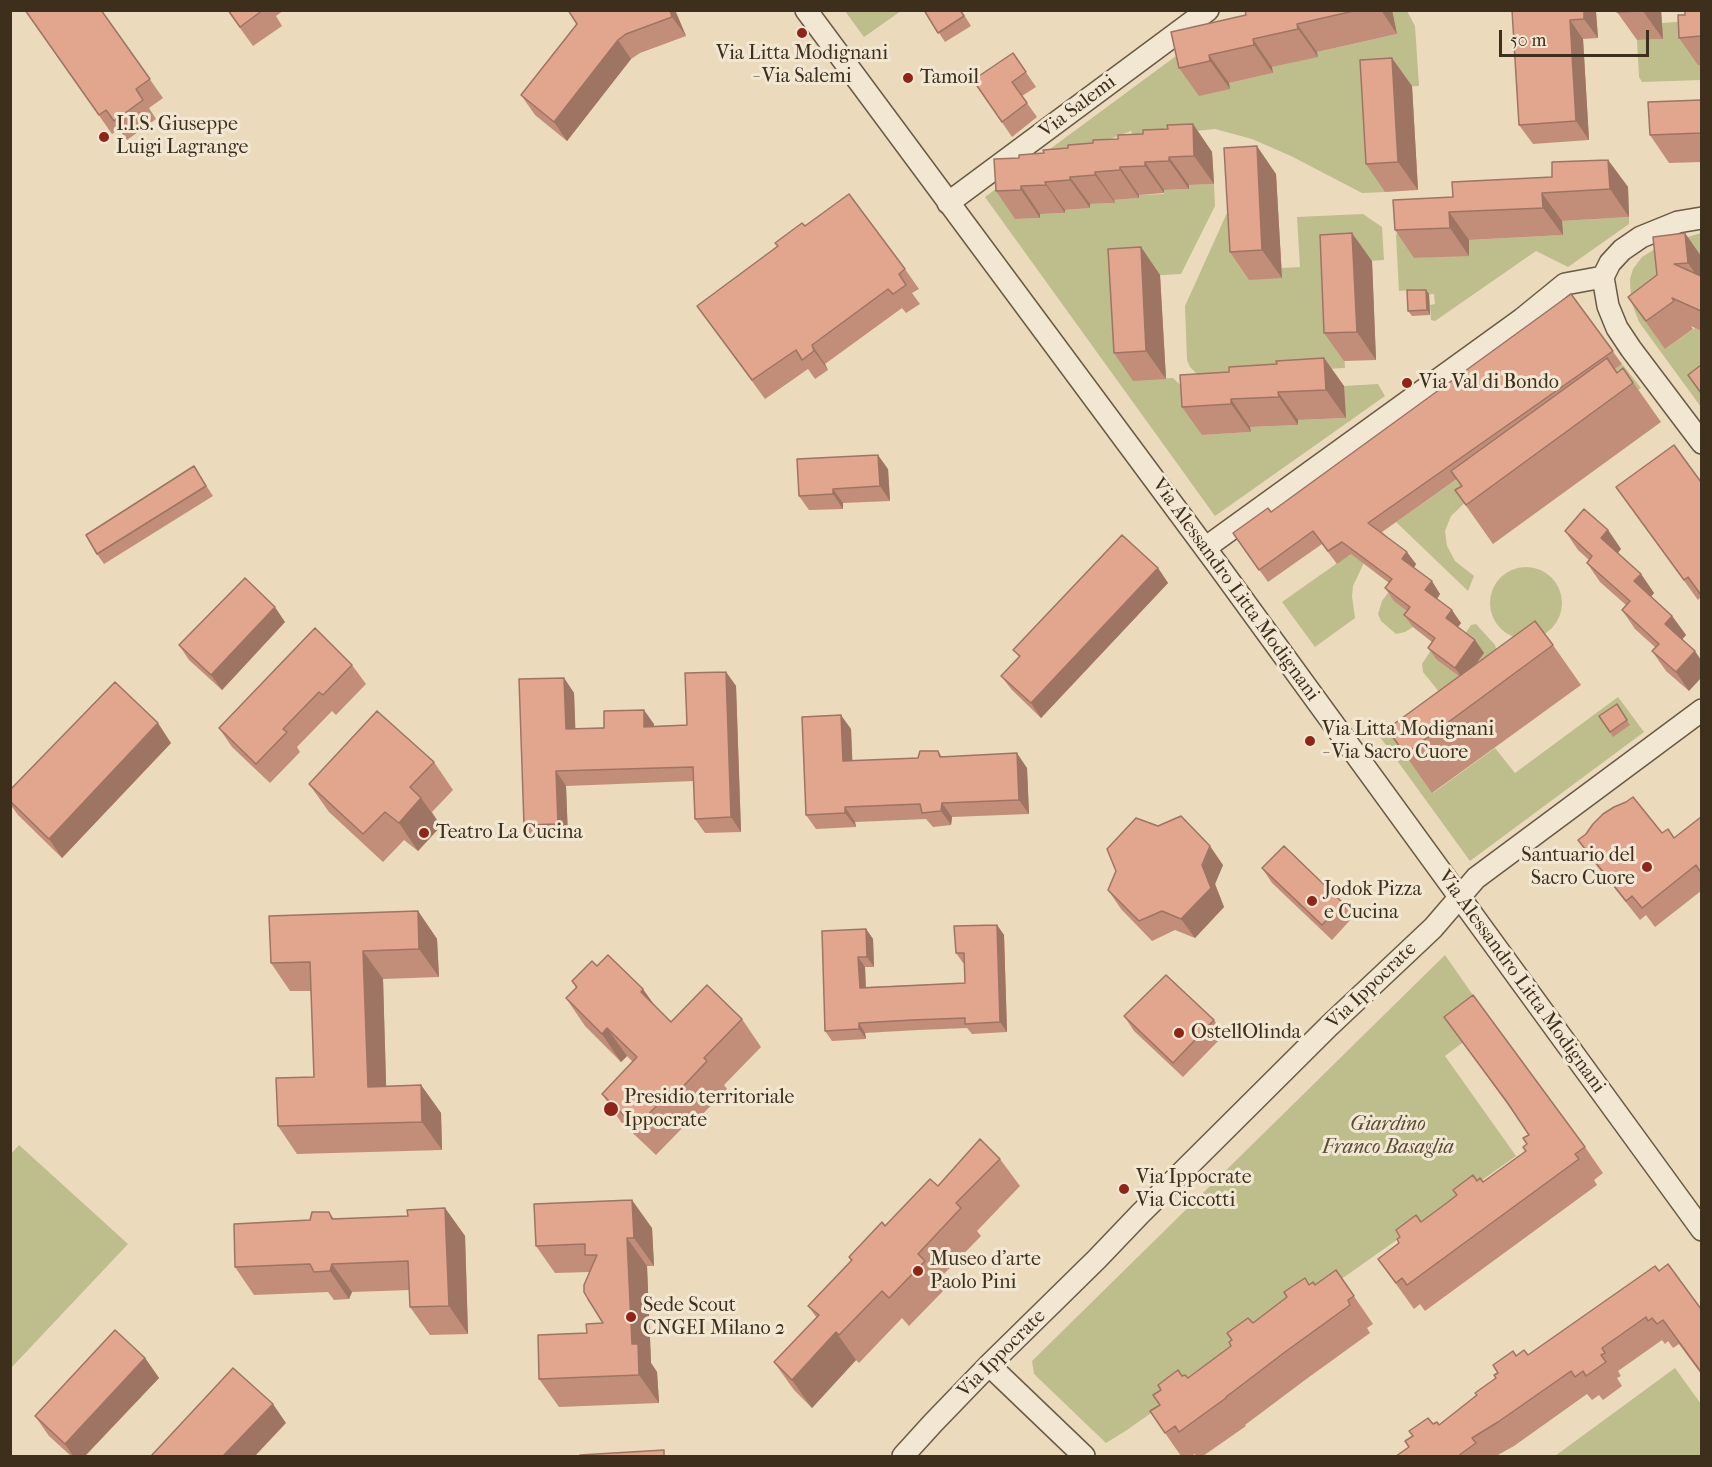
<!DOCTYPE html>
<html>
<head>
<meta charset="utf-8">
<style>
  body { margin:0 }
  #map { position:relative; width:1712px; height:1467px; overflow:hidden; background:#ebdabc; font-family:"IM FELL French Canon",serif }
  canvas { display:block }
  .frame { position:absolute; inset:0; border:12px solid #3e2f1d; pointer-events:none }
  .scale { position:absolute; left:1499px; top:30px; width:150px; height:27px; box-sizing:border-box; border:3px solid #3e2f1d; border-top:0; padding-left:8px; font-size:18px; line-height:21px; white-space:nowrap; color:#3e2f1d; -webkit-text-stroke:4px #f2e7d3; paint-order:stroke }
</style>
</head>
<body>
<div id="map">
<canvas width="1712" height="1467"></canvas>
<div class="frame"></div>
<div class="scale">50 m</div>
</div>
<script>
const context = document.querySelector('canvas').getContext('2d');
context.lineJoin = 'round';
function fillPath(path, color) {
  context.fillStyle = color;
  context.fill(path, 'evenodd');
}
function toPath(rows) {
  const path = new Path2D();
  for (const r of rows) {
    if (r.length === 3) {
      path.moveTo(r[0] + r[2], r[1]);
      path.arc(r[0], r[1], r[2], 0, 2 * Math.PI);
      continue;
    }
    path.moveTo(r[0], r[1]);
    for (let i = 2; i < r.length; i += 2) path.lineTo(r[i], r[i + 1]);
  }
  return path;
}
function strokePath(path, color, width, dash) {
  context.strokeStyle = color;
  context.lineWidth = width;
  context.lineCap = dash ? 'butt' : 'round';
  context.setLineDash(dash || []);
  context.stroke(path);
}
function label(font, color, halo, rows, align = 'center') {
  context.font = font + ' "IM FELL French Canon",serif';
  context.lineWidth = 6;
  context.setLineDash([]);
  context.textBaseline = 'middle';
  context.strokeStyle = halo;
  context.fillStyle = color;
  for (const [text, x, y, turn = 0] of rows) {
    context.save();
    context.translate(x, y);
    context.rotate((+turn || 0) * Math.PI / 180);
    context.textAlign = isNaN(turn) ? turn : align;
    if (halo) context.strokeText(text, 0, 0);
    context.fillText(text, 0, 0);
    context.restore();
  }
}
fillPath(toPath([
  [845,11,901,11,864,37],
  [1392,11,1407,11,1415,26,1419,86,1379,88,1385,192,1362,193,1291,156,1252,139,1215,129,1157,135,1136,143,1131,131,1038,166,1015,219,1040,218,1040,214,1065,213,1065,210,1089,208,1090,204,1114,203,1114,200,1139,198,1139,195,1164,194,1164,190,1189,189,1189,185,1214,184,1215,206,1181,274,1128,277,1133,380,1173,378,1199,403,1202,435,1251,432,1250,427,1298,425,1298,420,1346,418,1344,386,1378,384,1385,396,1215,516,985,197,1176,56,1185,68,1230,89,1229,83,1273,73,1272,67,1318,56,1317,52,1397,34],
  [1689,21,1701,65,1701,80,1642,82,1639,77,1637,40,1662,39,1662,23],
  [1245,212,1282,278,1282,268,1300,267,1297,217,1363,214,1382,227,1384,260,1339,263,1345,368,1203,375,1196,373,1190,367,1187,360,1185,306,1227,213],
  [1629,217,1629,224,1568,267,1536,251,1435,321,1431,320,1430,305,1435,304,1434,294,1420,295,1419,289,1399,291,1396,235,1399,230,1412,227,1414,258,1469,255,1469,240,1562,235,1562,221],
  [1701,233,1701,262,1665,349,1695,328,1701,331,1701,407,1639,322,1631,301,1630,279,1633,269,1642,257,1655,249,1681,239],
  [1622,364,1641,388,1611,410,1477,491,1451,516,1445,531,1447,546,1455,561,1474,576,1468,591,1396,522],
  [1377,535,1353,586,1352,596,1355,618,1315,647,1282,602],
  [1526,603,36],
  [1393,586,1419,619,1413,627,1405,632,1396,634,1381,621,1378,614,1382,601],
  [1476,624,1495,645,1498,655,1440,693,1423,672,1422,664,1435,644,1463,637,1471,625],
  [1618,697,1644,732,1470,861,1380,737,1420,707,1439,733,1407,757,1433,793,1495,748,1515,773],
  [1445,955,1491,1021,1445,1056,1516,1156,1127,1430,1106,1443,1034,1374,1032,1361],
  [19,1145,128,1244,11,1368,10,1155],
  [1675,1368,1701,1404,1701,1456,1555,1456]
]), '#bebd8c');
const minor = toPath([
  [806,10,1217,564,1702,1230],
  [948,203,1208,10],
  [1603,277,1608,306,1617,328,1631,349,1702,443],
  [1603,277,1610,263,1622,250,1641,237,1678,222,1702,218],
  [1205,548,1522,319,1565,284,1603,277],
  [989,1365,1084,1456],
  [903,1456,933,1423,989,1365,1097,1259,1140,1214,1330,1025,1433,928,1476,878,1702,710]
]);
strokePath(minor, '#695a45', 24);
strokePath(minor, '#f2e7d3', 21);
fillPath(toPath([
  [25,10,101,10,163,98,149,108,156,119,127,140,119,129,112,134],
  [227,10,284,10,276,16,282,26,253,46],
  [675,10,686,36,640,53,631,59,567,141,535,115,521,95,577,24],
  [924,10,961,10,971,26,945,42],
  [1245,10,1392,10,1397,34,1317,52,1318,57,1272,67,1273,73,1229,83,1230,89,1199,96,1179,68,1246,15],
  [1512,10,1596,12,1598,38,1583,39,1589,140,1533,144,1519,125],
  [1617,10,1661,10,1663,39,1637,40,1617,12],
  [1701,10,1701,65,1698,65,1679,38,1685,15],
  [1013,53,1036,87,1022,96,1037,117,1012,137,973,80],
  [1412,86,1418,190,1385,192,1366,164],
  [1701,100,1701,162,1669,163,1650,135],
  [1193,124,1212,152,1214,184,1189,185,1189,189,1164,190,1164,193,1139,195,1139,198,1114,200,1115,203,1090,204,1090,208,1065,210,1065,213,1040,214,1040,218,1015,219,996,191,1019,158],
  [1608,160,1628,187,1629,217,1562,221,1563,235,1469,240,1469,256,1414,258,1395,230,1453,197,1552,177],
  [1276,174,1282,278,1249,280,1230,252],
  [805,226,905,269,919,289,912,293,920,304,906,313,902,308,825,364,828,370,815,379,808,369,765,399,697,306],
  [1653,237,1701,256,1701,331,1691,326,1693,329,1665,349,1628,297,1657,275],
  [1141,247,1160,275,1166,379,1133,381,1114,353],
  [1372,261,1376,360,1344,361,1324,333],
  [1426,290,1429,294,1430,315,1412,316,1408,311],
  [1571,294,1622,364,1615,369,1617,373,1623,368,1661,422,1493,544,1455,490,1462,486,1457,479,1382,532,1416,564,1414,568,1440,594,1437,599,1461,623,1458,627,1475,640,1484,653,1476,664,1553,645,1581,685,1432,793,1387,729,1459,676,1437,660,1428,648,1432,642,1413,627,1404,615,1407,611,1394,601,1385,588,1389,583,1351,554,1337,564,1322,544,1268,582,1233,533,1271,512],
  [1324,358,1344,386,1346,418,1298,420,1298,425,1250,427,1251,432,1202,435,1182,407,1229,372],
  [888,469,890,501,843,503,843,509,809,510,799,496],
  [200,476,213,496,104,564,97,554],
  [1701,482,1701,597,1698,600,1616,487],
  [1608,530,1621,549,1618,553,1641,574,1654,593,1651,597,1672,616,1686,635,1682,639,1689,691,1666,671,1652,651,1656,648,1635,629,1622,610,1626,605,1600,582,1587,563,1589,560,1578,550,1565,531],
  [1158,568,1168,583,1041,718,1012,690,1001,676,1019,657,1013,650],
  [285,622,222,690,189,660,179,645],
  [352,665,366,684,336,715,332,711,297,747,300,752,270,783,232,747,219,728],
  [726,672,736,686,741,832,705,833,695,819,694,781,566,786,568,838,534,839,524,825,564,678,574,693,575,729,654,724,654,726,687,725],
  [1617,704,1630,725,1613,737,1599,716],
  [851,729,852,761,918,758,938,751,942,757,1027,768,1029,814,952,817,951,825,933,827,926,819,855,822,856,827,816,829,806,815],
  [171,743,62,858,18,815,10,804,10,790],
  [434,762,453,790,432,812,441,826,418,851,404,840,383,862,329,812,309,784],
  [1701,817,1701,891,1655,927,1646,915,1640,920,1592,860,1578,840,1662,833,1674,838],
  [1223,865,1215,884,1224,907,1195,938,1175,930,1152,941,1121,909,1108,890],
  [1262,868,1343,903,1353,917,1332,940,1272,883],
  [418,911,437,939,439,977,383,979,386,1086,421,1085,441,1113,442,1150,297,1154,278,1126,314,1077,311,991,290,991,271,963],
  [997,925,1004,935,1007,1032,972,1034,967,1028,918,1030,865,1033,866,1039,832,1041,825,1031,866,929,873,939,874,967,865,967,866,987,965,983,964,963,963,963,956,953],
  [597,966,655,1006,671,1022,742,1019,761,1047,724,1085,727,1089,696,1121,693,1117,656,1155,621,1122,602,1094,633,1062,627,1056,621,1062,585,1026,566,998,576,988,572,981],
  [1124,1016,1214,1020,1224,1035,1183,1077,1134,1031],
  [1444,1017,1585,1147,1603,1173,1594,1180,1597,1185,1425,1311,1420,1304,1414,1309,1378,1259,1399,1243,1421,1222,1477,1181,1483,1182,1526,1151,1529,1135,1516,1116],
  [1000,1159,1020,1186,977,1231,981,1236,938,1280,945,1289,909,1326,902,1318,859,1363,856,1360,812,1408,794,1390,774,1362,817,1318,808,1306,851,1261,849,1257,885,1226,938,1186],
  [445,1208,465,1236,468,1334,430,1335,410,1307,410,1290,352,1292,349,1299,334,1300,328,1292,254,1295,235,1267,310,1220,329,1212,334,1219,408,1216],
  [652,1228,654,1266,647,1266,651,1363,657,1372,659,1403,559,1407,539,1379,587,1333,603,1323,589,1272,555,1273,536,1246],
  [1336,1270,1373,1324,1367,1328,1370,1333,1305,1380,1245,1425,1246,1426,1203,1456,1196,1456,1195,1454,1191,1456,1181,1456,1165,1433,1182,1376,1188,1378,1231,1346,1253,1323,1309,1285,1315,1285],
  [1659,1271,1701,1309,1701,1374,1679,1344,1673,1348,1668,1341,1665,1344,1662,1340,1618,1371,1621,1376,1617,1378,1622,1386,1603,1400,1599,1395,1592,1400,1587,1394,1514,1446,1496,1456,1396,1456,1409,1447,1433,1424,1439,1425,1477,1395,1496,1378,1498,1373,1516,1356,1528,1355],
  [145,1358,159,1378,85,1456,71,1456,49,1436,35,1416]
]), '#c28e7a');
fillPath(toPath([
  [670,10,675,10,686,36,672,17],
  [1381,10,1392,10,1397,34],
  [1584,10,1595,10,1596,12,1598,38,1584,19],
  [1643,10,1661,10,1663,39,1643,11],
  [1570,20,1583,39,1589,140,1576,121],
  [1297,24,1317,52,1318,57,1298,29],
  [1253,39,1272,67,1273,73,1254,45],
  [618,40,631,59,567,141,554,122],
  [1209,55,1229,83,1230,89,1210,61],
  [1392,58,1412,86,1418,190,1398,162],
  [1193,124,1212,152,1214,184,1194,156],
  [1257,146,1276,174,1282,278,1262,250],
  [1169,157,1189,185,1189,189,1169,161],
  [1608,160,1628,187,1629,217,1610,189],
  [1145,162,1164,190,1164,193,1145,166],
  [1120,167,1139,195,1139,198,1120,170],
  [1095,172,1114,200,1115,203,1095,175],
  [1070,177,1090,204,1090,208,1070,180],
  [1045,182,1065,210,1065,213,1046,185],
  [1021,186,1040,214,1040,218,1021,190],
  [1542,193,1562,221,1563,235,1543,208],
  [1449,212,1469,240,1469,256,1450,228],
  [1352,233,1372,261,1376,360,1357,332],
  [1685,233,1701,256,1701,282,1688,263],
  [1141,247,1160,275,1166,379,1146,351],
  [1426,290,1429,294,1430,315,1427,310],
  [812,345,825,364,828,370,814,351],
  [1324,358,1344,386,1346,418,1326,390],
  [1278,392,1298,420,1298,425,1279,397],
  [1231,399,1250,427,1251,432,1231,404],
  [878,455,888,469,890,501,880,486],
  [833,489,843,503,843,509,833,494],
  [1608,530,1621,549,1614,557,1601,538],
  [1407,552,1416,564,1411,572,1402,559],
  [1158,568,1168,583,1041,718,1031,703],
  [1641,574,1654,593,1648,600,1634,581],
  [1432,581,1440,594,1434,603,1425,590],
  [275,607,285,622,222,690,211,675],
  [1452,610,1461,623,1455,631,1446,618],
  [1672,616,1686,635,1679,643,1665,624],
  [1475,640,1484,653,1464,680,1455,668],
  [1695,651,1701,660,1701,678,1689,691,1676,672],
  [726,672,736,686,741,832,731,817],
  [564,678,574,693,576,744,566,729],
  [644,710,654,724,655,741,644,727],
  [841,715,851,729,853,776,843,761],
  [158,723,171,743,62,858,49,839],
  [1017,753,1027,768,1029,814,1019,800],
  [556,771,566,786,568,838,558,824],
  [421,798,441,826,418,851,399,823],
  [942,803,952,817,951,825,941,811],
  [845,807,855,822,856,827,845,813],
  [1210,846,1223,865,1215,884,1224,907,1195,938,1181,919],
  [418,911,437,939,439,977,419,949],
  [997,925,1004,935,1007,1032,1000,1022],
  [866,929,873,939,874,967,867,957],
  [363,951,383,979,387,1115,368,1087],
  [858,957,865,967,866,997,860,988],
  [643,989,663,1017,641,992],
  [859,1023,865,1033,866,1039,859,1029],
  [607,1028,627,1056,621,1062,602,1034],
  [421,1085,441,1113,442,1150,422,1122],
  [632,1200,652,1228,654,1266,634,1238],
  [445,1208,465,1236,468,1334,449,1306],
  [627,1238,647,1266,651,1363,657,1372,659,1403,639,1375,632,1344],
  [332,1264,352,1292,349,1299,330,1271],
  [836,1332,856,1360,812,1408,792,1380],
  [145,1358,159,1378,85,1456,73,1456,65,1444],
  [273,1404,286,1423,255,1456,223,1456]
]), '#9e7463');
const building = toPath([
  [25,10,101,10,150,79,136,89,143,100,114,121,106,110,99,115,25,10],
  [228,10,263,10,240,27,228,10],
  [568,10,583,10,583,11,585,10,670,10,672,17,626,34,618,40,554,122,521,95,577,24,568,10],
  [924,10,960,10,964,16,938,33,924,10],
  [1245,10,1358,10,1297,24,1298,29,1253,39,1254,45,1209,55,1210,61,1179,68,1171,32,1246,15,1245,10],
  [1512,10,1584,10,1584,19,1570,20,1576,121,1519,125,1512,10],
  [1617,10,1643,10,1643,11,1617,12,1617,10],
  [1685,10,1701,10,1701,36,1679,38,1678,15,1685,15,1685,10],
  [1013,53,1026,72,1012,82,1027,103,1002,122,973,80,1013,53],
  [1392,58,1398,162,1366,164,1360,60,1392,58],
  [1701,100,1701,133,1650,135,1648,102,1701,100],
  [1193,124,1194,156,1169,157,1169,161,1145,162,1145,166,1120,167,1120,170,1095,172,1095,175,1070,177,1070,180,1045,182,1046,185,1021,186,1021,190,996,191,994,159,1019,158,1019,155,1044,153,1043,150,1068,148,1068,145,1093,143,1093,140,1118,139,1118,135,1143,134,1143,130,1168,129,1167,125,1193,124],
  [1257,146,1262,250,1230,252,1224,148,1257,146],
  [1608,160,1610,189,1542,193,1543,208,1449,212,1450,228,1395,230,1393,200,1453,197,1452,182,1552,177,1552,162,1608,160],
  [849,194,905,269,899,274,906,285,893,294,888,289,812,345,814,351,802,360,796,350,752,380,697,306,778,246,775,243,802,223,805,226,849,194],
  [1352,233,1357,332,1324,333,1320,235,1352,233],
  [1685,233,1688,263,1674,264,1701,276,1701,311,1672,298,1674,301,1646,321,1628,297,1657,275,1653,237,1685,233],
  [1141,247,1146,351,1114,353,1108,249,1141,247],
  [1407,290,1426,290,1427,310,1408,311,1407,290],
  [1571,294,1613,351,1368,523,1407,552,1402,559,1432,581,1425,590,1452,610,1446,618,1475,640,1455,668,1428,648,1435,638,1404,615,1410,607,1385,588,1392,579,1342,542,1328,551,1313,531,1259,570,1233,533,1268,508,1271,512,1571,294],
  [1324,358,1326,390,1278,392,1279,397,1231,399,1231,404,1182,407,1180,375,1229,372,1229,367,1277,364,1276,361,1324,358],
  [1607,358,1617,373,1623,368,1633,383,1466,505,1455,490,1462,486,1451,471,1607,358],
  [1701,365,1701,393,1688,375,1701,365],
  [1674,445,1701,482,1701,595,1688,577,1684,580,1616,487,1674,445],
  [878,455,880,486,833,489,833,494,799,496,797,459,878,455],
  [194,466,206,486,97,554,86,535,194,466],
  [1584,509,1608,530,1601,538,1641,574,1634,581,1672,616,1665,624,1695,651,1676,672,1652,651,1659,644,1622,610,1630,601,1587,563,1592,556,1565,531,1584,509],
  [1122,535,1158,568,1031,703,1001,676,1020,656,1013,650,1122,535],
  [245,578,275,607,211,675,179,645,245,578],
  [1535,621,1553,645,1405,754,1387,729,1535,621],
  [315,628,352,665,323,695,319,692,283,729,287,732,256,764,219,728,315,628],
  [726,672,731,817,695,819,693,767,556,771,558,824,524,825,519,679,564,678,566,729,604,728,604,711,644,710,644,727,687,725,685,673,726,672],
  [115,682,158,723,49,839,10,801,10,790,115,682],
  [1617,704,1627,720,1610,732,1599,716,1617,704],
  [377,711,434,762,410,787,421,798,399,823,385,812,363,834,309,784,377,711],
  [841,715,843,761,918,758,920,751,938,751,940,757,1017,753,1019,800,942,803,941,811,922,813,920,804,845,807,845,813,806,815,802,717,841,715],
  [1633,797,1662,833,1668,829,1674,838,1701,817,1701,873,1696,865,1642,908,1632,896,1626,901,1578,840,1586,834,1593,824,1603,814,1614,807,1626,802,1633,797],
  [1181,816,1210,846,1202,865,1211,888,1181,919,1162,911,1139,921,1108,890,1116,871,1107,849,1136,818,1158,826,1181,816],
  [1284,846,1343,903,1322,925,1262,868,1284,846],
  [418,911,419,949,363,951,368,1087,421,1085,422,1122,278,1126,276,1078,314,1077,310,962,271,963,269,916,418,911],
  [997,925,1000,1022,965,1024,965,1018,912,1020,859,1023,859,1029,825,1031,822,931,866,929,867,957,858,957,860,988,965,983,964,953,956,953,954,926,997,925],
  [608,955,643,989,641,992,671,1022,707,985,742,1019,704,1058,707,1061,677,1093,673,1089,636,1127,602,1094,637,1057,607,1028,602,1034,566,998,577,987,572,981,592,961,597,966,608,955],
  [1166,975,1214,1020,1173,1063,1124,1016,1166,975],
  [1473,995,1585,1147,1575,1154,1579,1159,1407,1285,1402,1278,1396,1283,1378,1259,1399,1243,1397,1239,1400,1237,1396,1230,1416,1215,1421,1222,1448,1202,1457,1195,1453,1190,1473,1175,1477,1181,1480,1178,1483,1182,1526,1151,1523,1147,1527,1144,1523,1138,1529,1135,1507,1102,1444,1017,1473,995],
  [980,1139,1000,1159,956,1203,961,1208,918,1254,925,1261,889,1298,882,1291,839,1335,836,1332,792,1380,774,1362,819,1315,808,1306,852,1260,849,1257,882,1222,885,1226,930,1179,938,1186,980,1139],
  [632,1200,634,1238,627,1238,632,1344,638,1344,639,1375,539,1379,538,1335,587,1333,586,1324,603,1323,588,1299,584,1292,584,1285,597,1255,585,1255,585,1244,536,1246,534,1204,632,1200],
  [445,1208,449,1306,410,1307,408,1261,332,1264,330,1271,314,1272,310,1264,235,1267,234,1224,310,1220,312,1212,329,1212,332,1219,408,1216,407,1210,445,1208],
  [1668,1264,1701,1309,1701,1372,1663,1320,1657,1324,1652,1318,1648,1321,1646,1317,1602,1348,1605,1353,1601,1355,1606,1362,1586,1376,1583,1371,1575,1377,1571,1371,1498,1422,1472,1438,1476,1443,1458,1456,1396,1456,1409,1447,1405,1441,1413,1436,1409,1431,1428,1418,1433,1424,1437,1422,1439,1425,1477,1395,1475,1393,1496,1378,1494,1375,1498,1373,1493,1365,1513,1351,1516,1356,1524,1350,1528,1355,1655,1266,1659,1271,1668,1264],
  [1336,1270,1354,1296,1348,1300,1350,1305,1285,1352,1226,1397,1226,1398,1179,1432,1175,1426,1165,1433,1150,1411,1160,1405,1153,1395,1161,1390,1158,1385,1178,1370,1182,1376,1185,1375,1188,1378,1231,1346,1229,1342,1232,1340,1227,1333,1248,1318,1253,1323,1287,1297,1284,1292,1305,1278,1309,1285,1313,1282,1315,1285,1336,1270],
  [115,1330,145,1358,65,1444,35,1416,115,1330],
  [233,1368,273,1404,223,1456,151,1456,233,1368],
  [664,1450,664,1456,580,1456,580,1455,664,1450]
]);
fillPath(building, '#e2a58e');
strokePath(building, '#9e7463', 1.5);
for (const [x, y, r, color] of [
  [802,33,6,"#8f2418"],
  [908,78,6,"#8f2418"],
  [104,137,6,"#8f2418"],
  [1407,383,6,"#8f2418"],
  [1310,741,6,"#8f2418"],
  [424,833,6,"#8f2418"],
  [1647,867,6,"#8f2418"],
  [1312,901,6,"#8f2418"],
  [1179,1033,6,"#8f2418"],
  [611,1109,8,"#8f2418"],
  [1124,1189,6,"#8f2418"],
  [918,1271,6,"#8f2418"],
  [631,1317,6,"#8f2418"]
]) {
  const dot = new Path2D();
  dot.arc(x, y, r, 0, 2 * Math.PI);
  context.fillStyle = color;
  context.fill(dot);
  strokePath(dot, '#f2e7d3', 2);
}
label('20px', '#3e2f1d', '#f2e7d3', [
  ["Via Litta Modignani",802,54,"center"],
  ["- Via Salemi",802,77,"center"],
  ["Tamoil",920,78],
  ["I.I.S. Giuseppe",116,125],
  ["Luigi Lagrange",116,148],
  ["Via Val di Bondo",1419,383],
  ["Via Litta Modignani",1322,730],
  ["- Via Sacro Cuore",1322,753],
  ["Teatro La Cucina",436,833],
  ["Santuario del",1635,856,"right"],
  ["Sacro Cuore",1635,879,"right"],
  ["Jodok Pizza",1324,890],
  ["e Cucina",1324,913],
  ["OstellOlinda",1191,1033],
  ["Presidio territoriale",624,1098],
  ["Ippocrate",624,1121],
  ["Via Ippocrate",1136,1178],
  ["Via Ciccotti",1136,1201],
  ["Museo d'arte",930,1260],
  ["Paolo Pini",930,1283],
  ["Sede Scout",643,1306],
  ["CNGEI Milano 2",643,1329]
], 'left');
label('20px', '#3e2f1d', '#f2e7d3', [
  ["Via Salemi",1078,107,-37],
  ["Via Alessandro Litta Modignani",1235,590,54],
  ["Via Alessandro Litta Modignani",1521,982,54],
  ["Via Ippocrate",1372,986,-44],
  ["Via Ippocrate",1002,1354,-45]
]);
label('italic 20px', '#584b33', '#f2e7d3', [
  ["Giardino",1388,1125],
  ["Franco Basaglia",1388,1148]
]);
</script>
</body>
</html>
